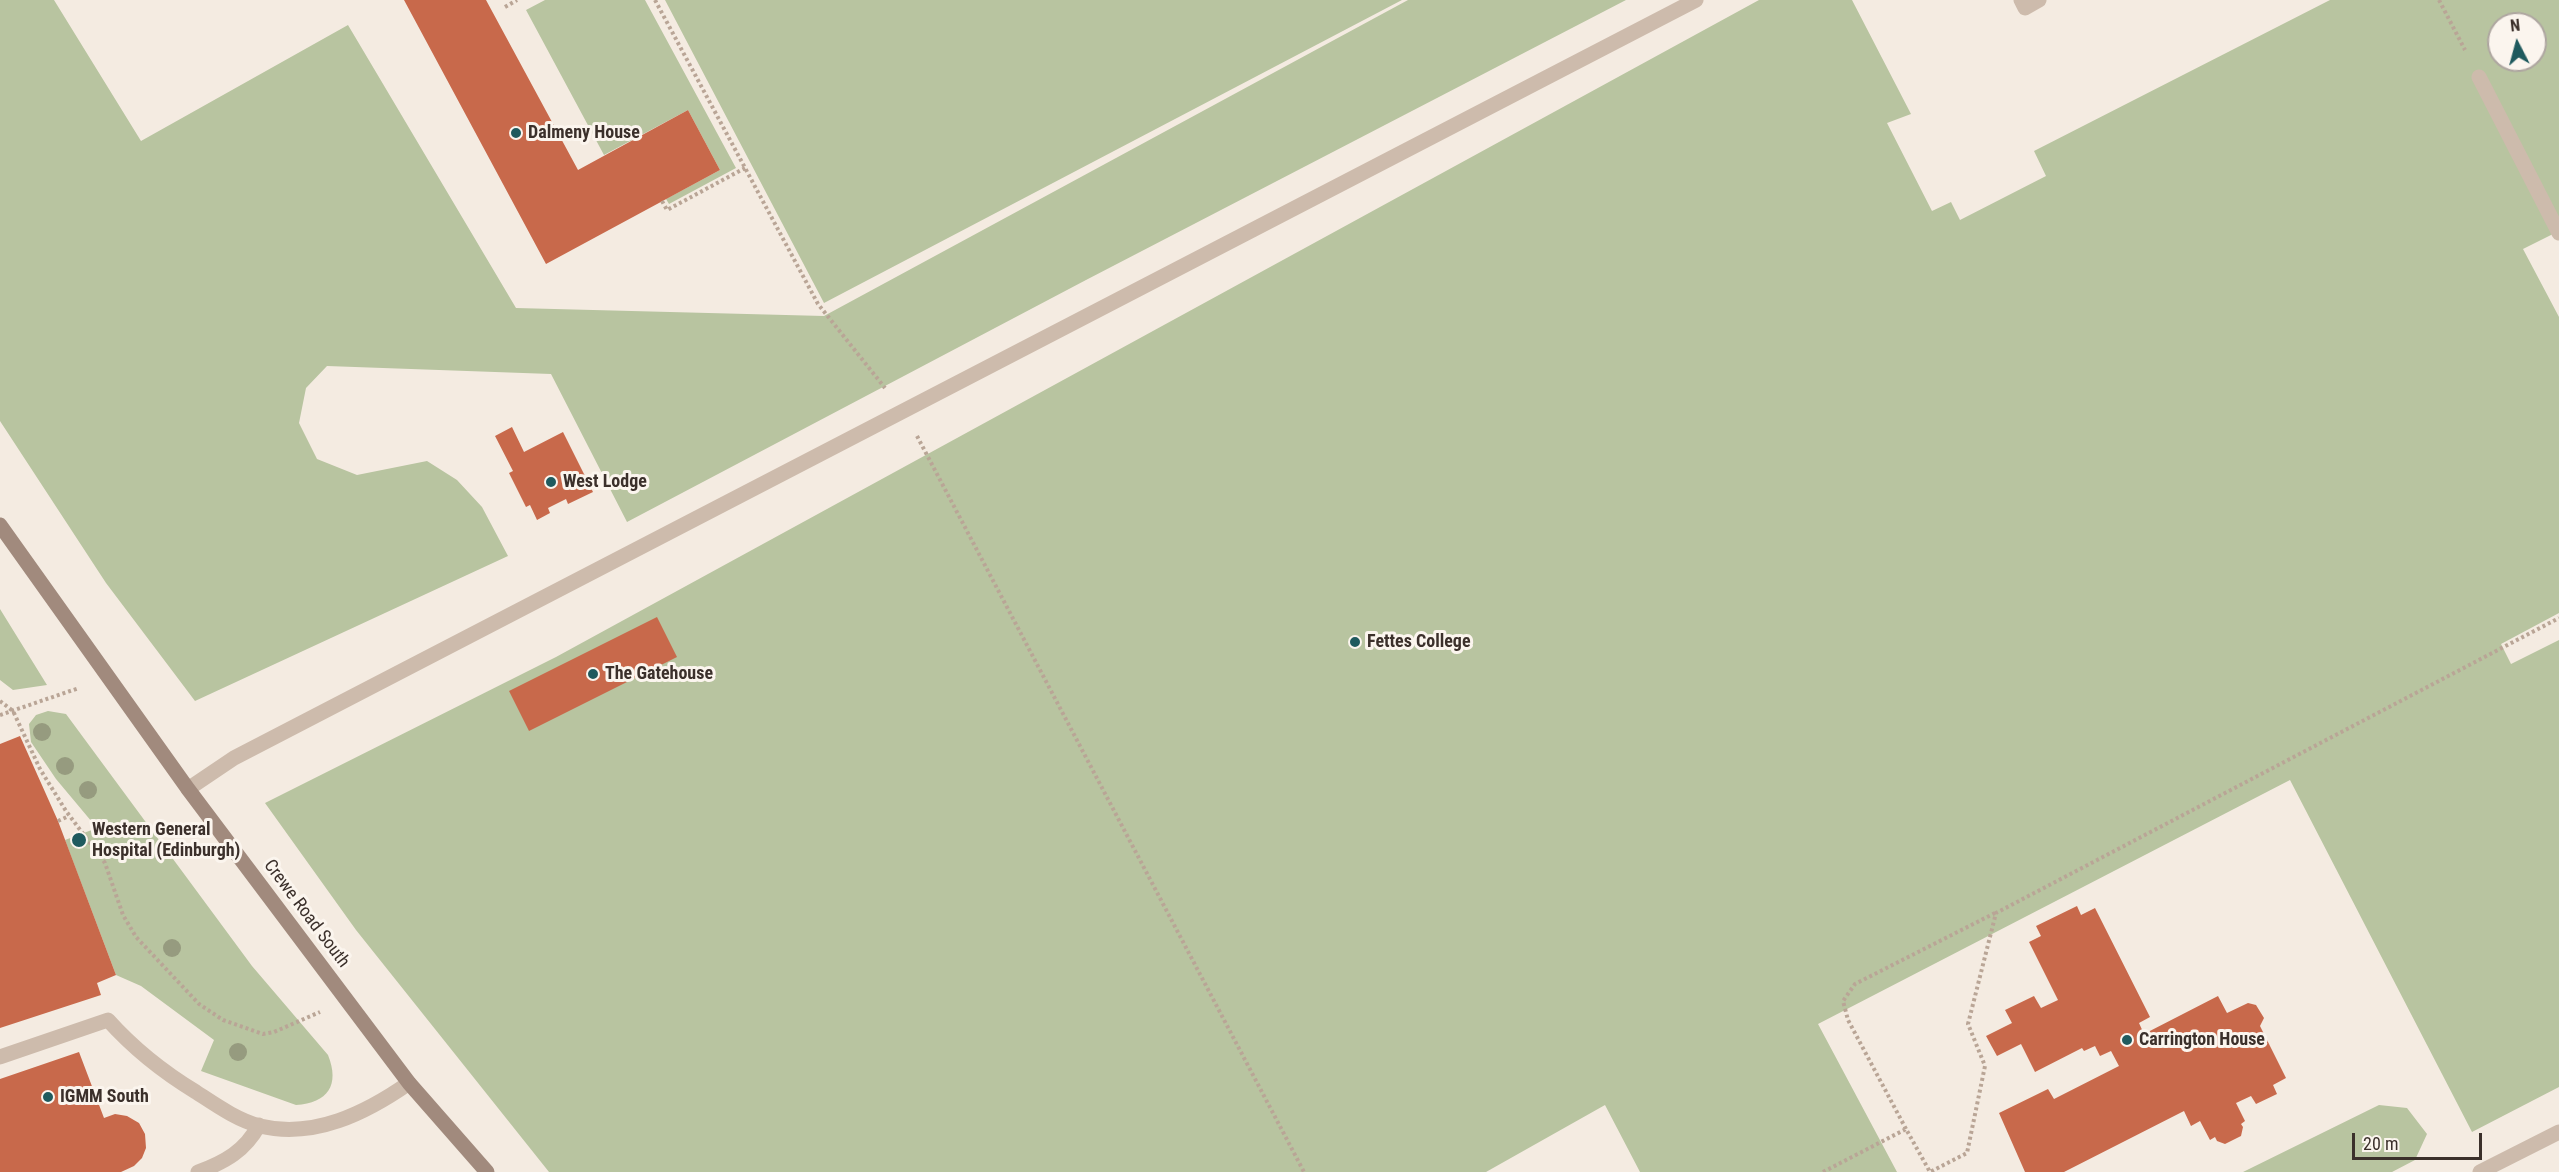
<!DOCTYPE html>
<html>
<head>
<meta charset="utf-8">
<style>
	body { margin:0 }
	#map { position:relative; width:2559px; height:1172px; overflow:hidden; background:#f4ebe1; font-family:"Roboto Condensed",sans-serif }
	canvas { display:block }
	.north { position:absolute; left:2487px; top:12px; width:60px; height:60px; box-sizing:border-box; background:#fbf5ee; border:2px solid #aea6a0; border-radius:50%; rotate:354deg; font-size:16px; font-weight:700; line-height:24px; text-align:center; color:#3b302b }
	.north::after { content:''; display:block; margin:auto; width:21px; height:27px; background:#1f5a5e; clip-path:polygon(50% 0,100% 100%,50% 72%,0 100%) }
	.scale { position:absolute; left:2352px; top:1133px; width:130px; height:27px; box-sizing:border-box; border:3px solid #3b302b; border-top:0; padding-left:8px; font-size:18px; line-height:21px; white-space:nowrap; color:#3b302b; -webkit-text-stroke:4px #fbf5ee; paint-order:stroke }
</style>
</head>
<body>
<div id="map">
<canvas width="2559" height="1172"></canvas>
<div class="north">N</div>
<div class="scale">20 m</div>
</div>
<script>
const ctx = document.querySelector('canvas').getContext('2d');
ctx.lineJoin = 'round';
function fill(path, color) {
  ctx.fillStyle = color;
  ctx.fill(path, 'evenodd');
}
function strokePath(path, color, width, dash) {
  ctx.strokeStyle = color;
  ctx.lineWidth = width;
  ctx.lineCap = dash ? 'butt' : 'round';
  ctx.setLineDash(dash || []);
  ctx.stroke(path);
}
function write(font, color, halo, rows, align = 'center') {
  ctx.font = font + ' "Roboto Condensed",sans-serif';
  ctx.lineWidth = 6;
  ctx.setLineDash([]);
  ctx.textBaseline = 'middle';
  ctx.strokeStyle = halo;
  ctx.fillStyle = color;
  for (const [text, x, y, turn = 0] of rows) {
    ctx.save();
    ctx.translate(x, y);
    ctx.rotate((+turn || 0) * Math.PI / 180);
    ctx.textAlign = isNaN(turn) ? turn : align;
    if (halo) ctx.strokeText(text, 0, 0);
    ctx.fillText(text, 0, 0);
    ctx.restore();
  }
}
fill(new Path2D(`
	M0,0H54L141,141L348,25L516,308L824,316L1408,0H1626L1086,280L627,522L551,374L327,366L306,388L299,423L317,459L357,475L427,461L457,480L482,507L508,556L195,701L106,583L0,421Z
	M545,0H645L736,168L669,204L666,199L720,170L688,110L604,155L526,10Z
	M665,0H1402L824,303Z
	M1759,0H1852L1911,114L1887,123L1932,211L1951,202L1960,220L2046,176L2034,151L2330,0H2559V231L2523,249L2559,317V613L2501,644L2511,664L2559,640V1087L2472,1132L2290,780L1818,1024L1897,1172H1640L1605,1105L1486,1172H549L356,930L265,803L556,657ZM2499,24H2535V60H2499Z
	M0,609L47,685L13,690L0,680Z
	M48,711L66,714L252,966L328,1055C340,1085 328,1103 296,1105L201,1071L214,1040L141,986L116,975L65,840L97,828L56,779L31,742L29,724L36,715Z
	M2379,1105L2407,1108L2427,1134L2415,1160L2392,1172H2243Z`), '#b8c4a0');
fill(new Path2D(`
	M404,0H486L578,170L688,110L720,170L546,264Z
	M512,427L524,452L563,432L593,492L568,504L566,499L548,508L550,513L537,520L530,505L526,507L509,473L513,471L495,436Z
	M657,617L677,657L529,731L509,691Z
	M20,736L58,821L116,975L97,983L101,995L0,1028V744Z
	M2077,906L2081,915L2095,908L2150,1017L2139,1023L2144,1034L2218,996L2227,1013L2248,1003L2256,1005L2264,1018L2260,1026L2286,1078L2273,1085L2277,1094L2256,1104L2251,1096L2236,1103L2245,1121L2241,1124L2243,1127L2241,1136L2225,1144L2217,1141L2215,1137L2210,1140L2200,1121L2191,1126L2184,1111L2064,1172H2025L1999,1113L2048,1089L2054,1099L2119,1066L2111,1051L2100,1056L2095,1046L2084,1051L2082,1048L2035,1072L2021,1044L1997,1056L1986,1036L2012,1023L2005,1010L2034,996L2041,1008L2058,1000L2029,942L2041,936L2036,926Z
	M79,1052L104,1118L115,1114L127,1116L139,1123L145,1134L146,1148L142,1158L134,1166L121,1172H0V1079Z`), '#c8694b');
strokePath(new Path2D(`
	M655,0L818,304L885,388
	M2439,0L2465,50
	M505,7L517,0
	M662,201L667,210L745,168
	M917,436L1304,1172
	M0,701L13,711L40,769L66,811L105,863L123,915L136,937L199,1004L223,1020L263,1034L274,1032L320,1012
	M0,715L79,688
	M58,821L69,816
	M1906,1129L1848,1020L1843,1001L1855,984L1995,913
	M1823,1172L1906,1129L1930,1172L1967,1153L1985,1066L1968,1024L1996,913L2559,618`), '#b9a596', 4, [3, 3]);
strokePath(new Path2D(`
	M2021,0L2025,8L2039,0
	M2479,77L2559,233
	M188,789L234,758L1696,0
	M0,1057L108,1020C134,1049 163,1072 196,1092C216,1105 237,1120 260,1126C314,1139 366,1113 409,1083
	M198,1172C225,1162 245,1151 259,1125`), '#cdbbac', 15);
strokePath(new Path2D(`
	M2480,1172L2559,1132`), '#cdbbac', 15);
strokePath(new Path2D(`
	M0,525L188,789L409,1083L487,1172`), '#a18a7d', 15);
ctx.fillStyle = '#969b7f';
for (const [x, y] of [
	[42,732],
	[65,766],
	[88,790],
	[172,948],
	[238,1052]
]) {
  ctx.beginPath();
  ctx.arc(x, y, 9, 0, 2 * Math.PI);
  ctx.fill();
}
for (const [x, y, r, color] of [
	[516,133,6,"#1f5a5e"],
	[551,482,6,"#1f5a5e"],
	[1355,642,6,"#1f5a5e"],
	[593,674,6,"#1f5a5e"],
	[79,840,8,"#1f5a5e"],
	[2127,1040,6,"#1f5a5e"],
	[48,1097,6,"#1f5a5e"]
]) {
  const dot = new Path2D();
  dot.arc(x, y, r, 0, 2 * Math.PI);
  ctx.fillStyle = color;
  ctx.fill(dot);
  strokePath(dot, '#fbf5ee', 2);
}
write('bold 18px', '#3b302b', '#fbf5ee', [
	["Dalmeny House",528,133],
	["West Lodge",563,482],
	["Fettes College",1367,642],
	["The Gatehouse",605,674],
	["Western General",92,830],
	["Hospital (Edinburgh)",92,851],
	["Carrington House",2139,1040],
	["IGMM South",60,1097]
], 'left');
write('18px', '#3b302b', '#fbf5ee', [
	["Crewe Road South",306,914,53]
]);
</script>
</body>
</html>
